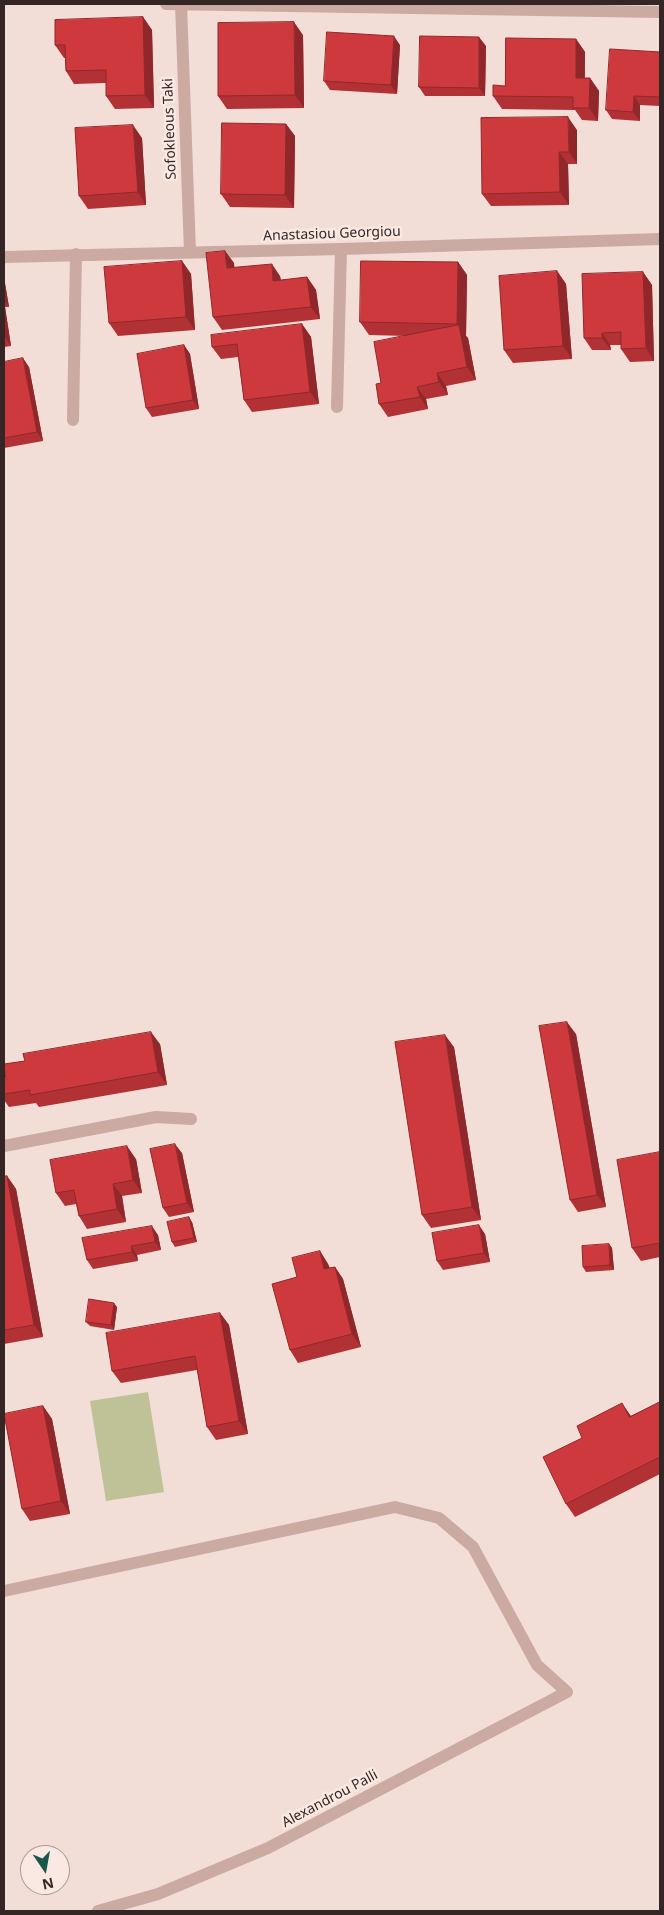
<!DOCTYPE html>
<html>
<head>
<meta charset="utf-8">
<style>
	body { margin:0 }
	#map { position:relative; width:664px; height:1915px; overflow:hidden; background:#f2ded7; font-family:"Noto Sans",sans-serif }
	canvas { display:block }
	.frame { position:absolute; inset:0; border:5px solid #352625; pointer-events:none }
	.north { position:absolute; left:20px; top:1845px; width:50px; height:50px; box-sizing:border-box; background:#fae9e3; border:1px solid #ab9b97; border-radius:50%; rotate:168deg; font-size:14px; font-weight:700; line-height:20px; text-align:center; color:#352625 }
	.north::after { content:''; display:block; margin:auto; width:18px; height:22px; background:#18594c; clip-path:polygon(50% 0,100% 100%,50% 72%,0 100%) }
</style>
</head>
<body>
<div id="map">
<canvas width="664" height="1915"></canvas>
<div class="frame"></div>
<div class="north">N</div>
</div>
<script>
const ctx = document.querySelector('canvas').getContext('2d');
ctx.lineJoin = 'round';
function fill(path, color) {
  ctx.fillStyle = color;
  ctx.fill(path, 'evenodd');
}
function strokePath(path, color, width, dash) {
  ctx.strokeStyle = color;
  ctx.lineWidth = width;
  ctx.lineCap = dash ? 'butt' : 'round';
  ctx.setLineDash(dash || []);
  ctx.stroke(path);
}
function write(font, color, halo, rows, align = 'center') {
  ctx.font = font + ' "Noto Sans",sans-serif';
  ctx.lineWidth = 5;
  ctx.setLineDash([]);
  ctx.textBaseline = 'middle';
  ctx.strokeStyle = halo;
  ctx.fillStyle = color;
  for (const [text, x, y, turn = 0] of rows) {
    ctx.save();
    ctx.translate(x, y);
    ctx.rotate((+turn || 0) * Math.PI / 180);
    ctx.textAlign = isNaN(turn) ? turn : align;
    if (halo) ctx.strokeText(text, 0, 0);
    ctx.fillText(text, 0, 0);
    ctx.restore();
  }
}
fill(new Path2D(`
	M148,1392L164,1492L106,1501L90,1401Z`), '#bfc296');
strokePath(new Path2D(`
	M337,407L341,249
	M73,420L76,254
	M4,1146L156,1117L191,1119`), '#cbaaa2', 12);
strokePath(new Path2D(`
	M166,4L660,12
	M181,4L190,252
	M4,257L341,249L660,239
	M4,1591L395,1507L439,1518L473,1547L537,1665L567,1692L268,1848L158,1894L98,1911`), '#cbaaa2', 12);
fill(new Path2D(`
	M143,17L152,30L154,108L115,109L106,96V83L74,84L66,71L65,58H64L55,45Z
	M303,35L304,108L227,109L218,96Z
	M576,39L585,52V78H590L599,91L598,121L582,120L575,110L502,109L493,96L505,86Z
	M400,45L397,94L330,90L324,81Z
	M486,46L485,96H425L419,87Z
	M660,52V106L640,105V121L612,119L606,110Z
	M286,124L295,136L294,208L230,207L221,194Z
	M577,130V164H568L569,205L491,206L482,194Z
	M142,138L146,205L88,209L79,196Z
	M225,251L234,263V268L280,276L281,280L307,277L316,290L320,319L222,330L213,317Z
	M182,261L191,274L195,330L118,336L109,323Z
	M458,262L467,275L466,336L468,338L476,380L446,386L448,395L426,399L428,409L388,417L379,404L407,336L369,335L360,322Z
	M557,271L566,284L572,359L513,363L504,350Z
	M643,272L652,285L654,361L630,362L621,349V345H610L611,350H592L584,338Z
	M4,277L9,307H5L11,346L4,347Z
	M302,324L311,337L319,404L252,412L244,400L238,357L221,359L212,347Z
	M184,345L190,354L199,409L152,417L146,408Z
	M4,362L29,367L43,441L4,448Z
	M576,1034L606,1207L578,1212L570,1200Z
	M160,1044L167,1085L39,1107L36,1103L9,1107L4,1100V1080Z
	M454,1047L481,1220L431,1228L422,1215Z
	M660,1152V1257L641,1261L632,1248Z
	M182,1153L194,1212L169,1217L163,1208Z
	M136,1159L142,1193L122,1196L126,1222L87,1229L79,1216L76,1204L65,1206L56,1193Z
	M7,1176L16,1189L43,1337L4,1344V1177Z
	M192,1222L197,1242L175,1247L172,1242Z
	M485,1234L490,1262L443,1270L437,1261Z
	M158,1235L161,1250L137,1255L138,1261L93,1269L87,1260Z
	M609,1244L612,1248L614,1270L586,1272L583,1267Z
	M320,1251L328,1264L330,1268L335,1267L343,1279L361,1347L298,1363L290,1350L297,1277Z
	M117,1307L114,1330L90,1326L86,1322Z
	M220,1313L229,1325L248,1434L216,1440L207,1427L197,1370L121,1383L112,1371Z
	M660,1402V1474L575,1517L566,1504L631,1416Z
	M43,1406L52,1419L70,1514L30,1521L22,1509Z`), '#b13134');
fill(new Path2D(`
	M143,17L152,30L154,108L145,95Z
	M294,22L303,35L304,108L295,95Z
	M394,36L400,45L397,94L391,85Z
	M479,37L486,46L485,96L479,88Z
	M576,39L585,52L584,91L576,78Z
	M590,78L599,91L598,121L589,108Z
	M634,96L640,105V121L633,112Z
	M568,117L577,130V164L569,152Z
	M286,124L295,136L294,208L285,195Z
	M133,125L142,138L146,205L138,192Z
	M559,152L568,164L569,205L560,192Z
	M225,251L234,263L236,281L227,268Z
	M182,261L191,274L195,330L186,317Z
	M458,262L467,275L466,336L468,338L476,380L467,367L459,326L457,324Z
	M272,264L280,276L282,293L273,281Z
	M557,271L566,284L572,359L563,346Z
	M643,272L652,285L654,361L646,348Z
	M307,277L316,290L320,319L311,307Z
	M4,278L9,307L4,300Z
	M4,305L5,307L11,346L5,337L4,331Z
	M302,324L311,337L319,404L310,392Z
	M602,333L610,345L611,350L602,338Z
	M184,345L190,354L199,409L193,400Z
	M23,358L29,367L43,441L37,432Z
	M437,373L446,386L448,395L439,382Z
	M417,387L426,399L428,409L420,397Z
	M567,1022L576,1034L606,1207L597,1195Z
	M151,1032L160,1044L167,1085L158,1072Z
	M445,1035L454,1047L481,1220L472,1207Z
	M175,1144L182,1153L194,1212L187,1203Z
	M127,1146L136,1159L142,1193L133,1180Z
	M7,1176L16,1189L43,1337L34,1325Z
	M113,1184L122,1196L126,1222L117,1209Z
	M189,1217L192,1222L197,1242L194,1238Z
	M479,1225L485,1234L490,1262L484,1253Z
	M152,1226L158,1235L161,1250L155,1242Z
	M609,1244L612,1248L614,1270L610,1265Z
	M131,1246L137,1255L138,1261L132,1252Z
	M320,1251L328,1264L333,1282L324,1269Z
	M335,1267L343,1279L361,1347L352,1334Z
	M114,1303L117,1307L114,1330L111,1325Z
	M220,1313L229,1325L248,1434L239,1421Z
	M622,1403L631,1416L638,1430L629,1417Z
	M43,1406L52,1419L70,1514L61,1501Z`), '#90282b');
const building = new Path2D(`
	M143,17L145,95L106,96V70L66,71L65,45H55V20Z
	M294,22L295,95L218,96V23Z
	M327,32L394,36L391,85L324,81Z
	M420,36L479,37V88L419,87Z
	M506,38L576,39V78H590L589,108H573V97L493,96V85L505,86Z
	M610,49L660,52V97L634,96L633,112L606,110Z
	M568,117L569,152H559L560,192L482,194L481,118Z
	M222,123L286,124L285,195L221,194Z
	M133,125L138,192L79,196L75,128Z
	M225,251L227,268L272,264L273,281L307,277L311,307L213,317L206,253Z
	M182,261L186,317L109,323L104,267Z
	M361,261L458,262L457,324L360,322Z
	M557,271L563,346L504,350L499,276Z
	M643,272L646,348L621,349V332L602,333V338H584L582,274Z
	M302,324L310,392L244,400L237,344L212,347L211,335Z
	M459,325L467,367L437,373L439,382L417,387L420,397L379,404L376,384L381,383L374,342Z
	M184,345L193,400L146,408L137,354Z
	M23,358L37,432L4,438V362Z
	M567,1022L597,1195L570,1200L539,1026Z
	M151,1032L158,1072L30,1095V1090L4,1094V1080H6L4,1064L25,1061L23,1054Z
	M445,1035L472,1207L422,1215L395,1042Z
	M175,1144L187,1203L163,1208L150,1149Z
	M127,1146L133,1180L113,1184L117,1209L79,1216L74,1190L56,1193L50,1160Z
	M660,1152V1243L632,1248L617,1160Z
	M7,1176L34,1325L4,1330V1177Z
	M189,1217L194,1238L172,1242L167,1222Z
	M479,1225L484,1253L437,1261L432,1233Z
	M152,1226L155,1242L131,1246L132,1252L87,1260L82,1238Z
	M609,1244L610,1265L583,1267L582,1246Z
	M320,1251L324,1269L335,1267L352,1334L290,1350L272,1284L297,1277L292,1258Z
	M89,1299L114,1303L111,1325L86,1322Z
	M220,1313L239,1421L207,1427L195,1356L112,1371L106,1333Z
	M660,1402V1457L566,1504L543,1457L582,1438L577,1426L622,1403L629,1417Z
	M43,1406L61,1501L22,1509L4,1414Z`);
fill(building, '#ce393d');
strokePath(building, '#90282b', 1);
write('14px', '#352625', '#fae9e3', [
	["Sofokleous Taki",170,129,-92],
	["Anastasiou Georgiou",332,234,-2],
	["Alexandrou Palli",330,1799,-28]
]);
</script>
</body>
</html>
